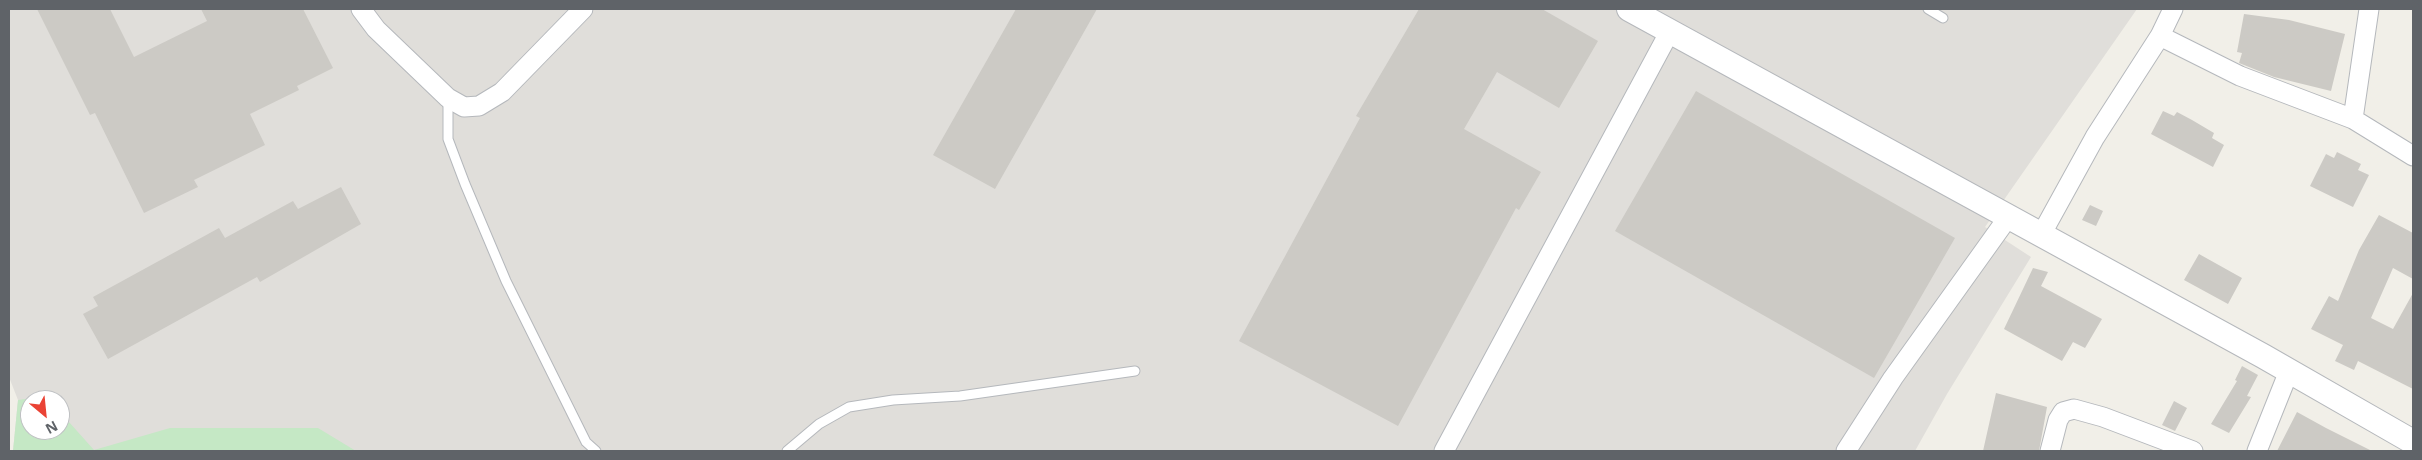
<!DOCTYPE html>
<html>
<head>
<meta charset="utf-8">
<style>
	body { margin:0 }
	#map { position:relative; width:2422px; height:460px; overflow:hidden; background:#f1efe8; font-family:"Noto Sans",sans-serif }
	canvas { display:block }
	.frame { position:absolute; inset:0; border:10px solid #5f6368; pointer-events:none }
	.north { position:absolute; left:20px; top:390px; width:50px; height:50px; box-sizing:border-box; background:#fff; border:1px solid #bfc1c3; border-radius:50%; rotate:152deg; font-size:14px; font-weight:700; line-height:20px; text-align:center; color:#5f6368 }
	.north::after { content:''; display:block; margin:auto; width:18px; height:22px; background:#ea4335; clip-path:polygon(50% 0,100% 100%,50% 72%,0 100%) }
</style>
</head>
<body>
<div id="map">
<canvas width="2422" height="460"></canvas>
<div class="frame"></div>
<div class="north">N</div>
</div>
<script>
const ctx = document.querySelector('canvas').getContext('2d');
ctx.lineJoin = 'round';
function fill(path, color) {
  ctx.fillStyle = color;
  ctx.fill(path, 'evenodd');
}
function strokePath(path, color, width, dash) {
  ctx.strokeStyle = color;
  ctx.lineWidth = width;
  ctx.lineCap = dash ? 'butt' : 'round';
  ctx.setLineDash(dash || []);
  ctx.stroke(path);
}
fill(new Path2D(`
	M9,9H2137L1985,227L2031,257L1947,394L1915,451H13L18,400L9,377ZM30,400H60V430H30Z`), '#e0deda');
fill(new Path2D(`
	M46,396L50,400H30V430H60V412L94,450L170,428H318L356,451H13L18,400Z`), '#c5e8c5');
fill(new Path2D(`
	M37,9H110L134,57L207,21L201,9H303L333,68L297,86L299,90L250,114L265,145L194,180L198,187L144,213L95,113L90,115Z
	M1016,9H1097L995,189L933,155Z
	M1419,9H1542L1598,41L1559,108L1497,72L1464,129L1541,172L1519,210L1516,208L1398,426L1239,341L1360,118L1356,116Z
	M2244,14L2289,20L2345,34L2331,91L2274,77L2239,63L2242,53L2237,52Z
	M1696,91L1955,238L1874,378L1615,231Z
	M2163,111L2174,116L2177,112L2192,120L2214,133L2212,138L2224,145L2213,167L2151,134Z
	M2337,152L2361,164L2358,170L2369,175L2353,207L2310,186L2326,154L2334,158Z
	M341,187L361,224L260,282L257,277L108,359L83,314L98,306L93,297L219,228L225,238L293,201L298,209Z
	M2090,205L2103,211L2096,226L2082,220Z
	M2379,215L2413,233V279L2393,268L2371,318L2393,329L2413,293V389L2358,361L2354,370L2335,361L2343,345L2311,329L2329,296L2338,301L2359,250Z
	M2199,254L2242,278L2228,304L2184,280Z
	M2033,268L2048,272L2041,286L2102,319L2085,348L2073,342L2062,361L2004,329Z
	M2242,366L2258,375L2247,396L2251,397L2229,433L2211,424L2237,381L2235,380Z
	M1996,393L2047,407L2039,451H1983Z
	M2174,401L2187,408L2175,431L2162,425Z
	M2297,412L2326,428L2372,451H2277Z`), '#cccac5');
const service = new Path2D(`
	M1928,9L1943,18
	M448,98V139L465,184L506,281L586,442L596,451
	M787,451L819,424L849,407L893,400L960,396L1135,371`);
const minor = new Path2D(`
	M361,9L376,29L448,98L464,107L479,106L502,92L583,9
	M2160,36L2240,76L2353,119L2413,156
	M2353,119L2369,9
	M2041,235L2095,137L2160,36L2173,9
	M1444,451L1670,31
	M1846,451L1893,378L2009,216
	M2050,451L2058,420L2063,412L2074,409L2103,417L2193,451
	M2257,451L2289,371`);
const tertiary = new Path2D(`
	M1629,9L2263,356L2413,442`);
strokePath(service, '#b5b8bc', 11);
strokePath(minor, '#b5b8bc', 21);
strokePath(tertiary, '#b5b8bc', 26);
strokePath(service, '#fff', 9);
strokePath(minor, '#fff', 19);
strokePath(tertiary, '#fff', 24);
</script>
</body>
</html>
